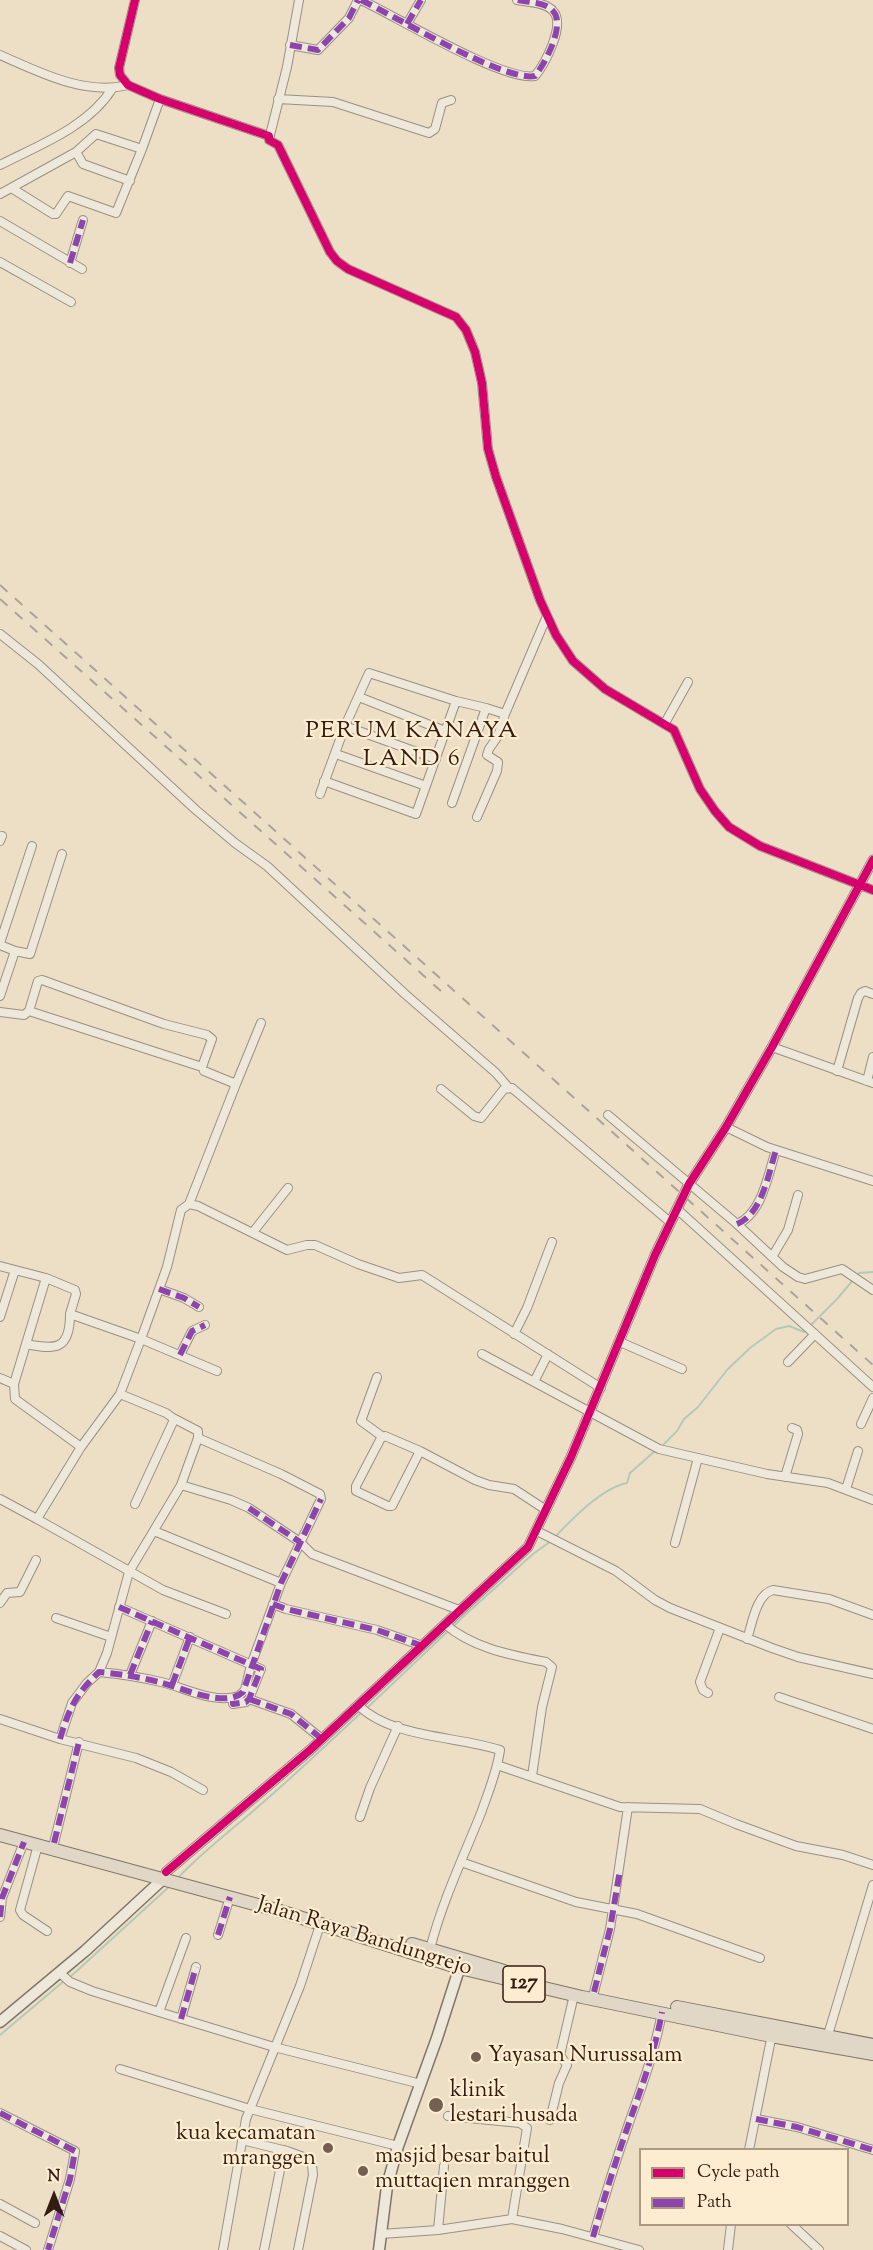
<!DOCTYPE html>
<html>
<head>
<meta charset="utf-8">
<style>
	body { margin:0 }
	#map { position:relative; width:873px; height:2250px; overflow:hidden; background:#ecdfc6; font-family:"Sorts Mill Goudy",serif }
	canvas { display:block }
	.legend { position:absolute; left:639px; top:2148px; width:210px; height:78px; box-sizing:border-box; background:#fdedd0; border:2px solid #ac9984; margin:0; padding:8px 10px; list-style:none; font-size:18px; color:#331c11 }
	.legend li { display:flex; align-items:center; gap:12px; height:30px }
	.legend b { width:30px; border:2px solid #ac9984 }
	.north { position:absolute; left:24px; top:2166px; width:60px; height:60px; -webkit-text-stroke:4px #fdedd0; paint-order:stroke; rotate:0deg; font-size:16px; font-weight:700; line-height:24px; text-align:center; color:#331c11 }
	.north::after { content:''; display:block; margin:auto; width:21px; height:27px; background:#331c11; clip-path:polygon(50% 0,100% 100%,50% 72%,0 100%) }
</style>
</head>
<body>
<div id="map">
<canvas width="873" height="2250"></canvas>
<ul class="legend">
<li><b style="height:8px;background:#d6006c"></b>Cycle path</li>
<li><b style="height:8px;background:#8e44ad"></b>Path</li>
</ul>
<div class="north">N</div>
</div>
<script>
const ctx = document.querySelector('canvas').getContext('2d');
ctx.lineJoin = 'round';
function strokePath(path, color, width, dash) {
  ctx.strokeStyle = color;
  ctx.lineWidth = width;
  ctx.lineCap = dash ? 'butt' : 'round';
  ctx.setLineDash(dash || []);
  ctx.stroke(path);
}
function write(font, color, halo, rows, align = 'center') {
  ctx.font = font + ' "Sorts Mill Goudy",serif';
  ctx.lineWidth = 4.5;
  ctx.setLineDash([]);
  ctx.textBaseline = 'middle';
  ctx.strokeStyle = halo;
  ctx.fillStyle = color;
  for (const [text, x, y, turn = 0] of rows) {
    ctx.save();
    ctx.translate(x, y);
    ctx.rotate((+turn || 0) * Math.PI / 180);
    ctx.textAlign = isNaN(turn) ? turn : align;
    if (halo) ctx.strokeText(text, 0, 0);
    ctx.fillText(text, 0, 0);
    ctx.restore();
  }
}
strokePath(new Path2D(`
	M660,1448L677,1431L684,1419L698,1407L727,1370L750,1348L776,1329L789,1326L804,1332L837,1299L859,1273L873,1272
	M555,1537C573,1518 602,1488 627,1483L630,1473L655,1451
	M367,1708L466,1614L533,1554L551,1541
	M177,1879C203,1851 232,1830 260,1805C295,1775 328,1743 362,1712
	M69,1978L171,1885
	M0,2035L64,1981`), '#b6c9b6', 2);
const minor = new Path2D(`
	M135,0L119,68L120,75L128,85L160,99L269,136V140L278,145L330,252L337,261L348,269L456,317L466,330L475,352L482,383L488,449L496,477L540,600L556,635L573,661L605,689L674,730L700,789L715,811L729,827L760,846L873,890
	M361,0C395,16 504,82 535,76C545,64 566,24 553,11C546,2 527,2 517,0
	M407,24L421,0
	M290,45L318,50L349,18L358,0
	M0,55C39,72 85,96 128,85
	M278,99L333,102L429,133L435,129L442,103L451,100
	M269,139L287,67L299,0
	M76,152L83,164L130,181
	M0,165C39,145 88,127 112,89
	M13,189L53,214H56L68,196L116,213L142,149
	M0,194L76,152L96,134L142,149L160,99
	M0,221L82,269
	M0,262L71,302
	M70,263L83,220
	M0,634L38,664L196,810L235,843L267,866L405,994L496,1073L508,1087
	M359,697L445,731
	M665,723L688,682
	M345,726L436,759
	M336,754L426,786
	M324,781L416,814L456,701L486,708
	M320,794L345,726L369,673L456,701
	M452,803L486,708L505,714
	M477,817L497,771L498,762L487,755L489,749L498,736L505,714L547,616
	M0,841L2,836
	M0,943L32,846
	M0,945L15,951L0,996
	M15,951L30,954L62,854
	M0,1012L24,1015L29,1011L38,981L42,980L164,1024L207,1035L212,1039L202,1067L29,1011
	M772,1047L873,1083
	M204,1071L236,1084L261,1023
	M837,1071L858,998L861,993L865,991L873,994
	M867,1081L873,1057
	M441,1089L474,1116L481,1118L504,1089L512,1088L670,1222
	M608,1115L737,1224L783,1267L798,1277L805,1279L842,1269L873,1290
	M726,1127L767,1147L873,1181
	M189,1204L236,1084
	M677,1209L873,1387
	M737,1224C762,1214 768,1175 776,1150
	M253,1232L288,1188
	M772,1257L788,1230L798,1195
	M0,1266L46,1278L75,1290L76,1294L70,1314
	M159,1289L184,1298L199,1307
	M0,1317L15,1270
	M514,1334L527,1308L552,1242
	M620,1342L682,1369
	M26,1344L46,1278
	M482,1354L659,1449L767,1474L828,1483L873,1500
	M180,1355L192,1331L205,1325
	M788,1362L815,1334
	M377,1377L361,1421L383,1437
	M0,1378L14,1384
	M534,1382L548,1354
	M120,1394L166,1413L173,1418V1422L135,1504
	M173,1418L198,1431V1438
	M861,1424L873,1398
	M81,1447L15,1399L14,1384L26,1344C56,1350 70,1350 70,1314L141,1339L167,1267L181,1210L189,1204L198,1206L287,1250L307,1245H315L358,1264L399,1278L422,1275L601,1388
	M420,1451L392,1506H388L356,1491V1486L381,1438L385,1436L420,1451L475,1480L489,1485L514,1489L546,1510
	M785,1477L798,1434L797,1430L792,1428
	M181,1485L231,1500L249,1508L300,1542L312,1554L459,1610
	M846,1489L858,1451
	M0,1499L37,1519L81,1447L120,1394L141,1339L217,1371
	M37,1519L163,1590L226,1614
	M154,1531L281,1583
	M537,1531L616,1571L655,1600L670,1608L772,1648L798,1657L873,1674
	M675,1543L698,1458
	M0,1603L7,1593L20,1592L36,1560
	M273,1604L286,1609L377,1630L420,1645
	M119,1607L261,1669L249,1699L246,1702L233,1704V1698
	M56,1618L111,1637
	M445,1624C472,1648 511,1655 546,1662L552,1667L542,1707L532,1776
	M747,1639C752,1625 756,1594 773,1590L829,1599L873,1615
	M130,1675L152,1621
	M172,1685L190,1637
	M708,1693L703,1690L700,1682L720,1628
	M779,1697L873,1729
	M249,1699L291,1714L322,1739
	M358,1705C391,1738 457,1736 500,1750C497,1772 488,1793 481,1813C463,1858 442,1902 430,1949
	M0,1719L60,1739L136,1758L171,1772L203,1790
	M60,1739L72,1703L87,1683L99,1672L107,1653L129,1572L181,1485L198,1438L281,1474L320,1494L321,1499L281,1583L251,1665L245,1690L239,1696C213,1704 186,1688 161,1682C140,1677 120,1674 99,1672
	M497,1765L620,1807L700,1809L736,1824L796,1846L843,1855L873,1865
	M360,1817L370,1788L398,1726
	M54,1843L79,1742
	M38,1845L20,1910L23,1915L47,1931
	M461,1862L576,1902L637,1914L760,1958
	M0,1917L2,1898L24,1842
	M218,1935L230,1897
	M60,1973L70,1982L92,1991L159,2012L274,2047L421,2084
	M594,1992L610,1929L628,1807
	M159,2012L186,1938
	M181,2019L196,1967
	M827,2038L873,1885
	M120,2069L250,2109L398,2146
	M0,2113L75,2151L70,2179L48,2250
	M448,2116L520,2123L527,2128L512,2219
	M756,2119L797,2127L873,2150
	M550,2120L559,2083L567,2065L560,2055L574,1995
	M242,2140L287,2151L309,2159L312,2165L313,2175L298,2250
	M749,2150L772,2034
	M0,2204L35,2223
	M791,2224L819,2250
	M438,2230L444,2166
	M381,2234L438,2230L512,2219L562,2229L639,2250
	M0,2236L26,2250
	M593,2237C604,2198 616,2160 629,2123C642,2086 655,2051 662,2012
	M223,2250L246,2119L300,1986L320,1925
	M264,2250L284,2150
	M728,2250L731,2224`);
const tertiary = new Path2D(`
	M166,1872L310,1750L528,1547L571,1457L655,1255L689,1184L726,1127L772,1047L873,860`);
const secondary = new Path2D(`
	M0,2022L85,1951L163,1879
	M379,2250L387,2186L398,2146L437,2038L462,1960`);
const primary = new Path2D(`
	M0,1835L280,1911L460,1968L582,1997L771,2036L873,2054
	M412,1944L504,1971
	M677,2007L873,2045`);
strokePath(minor, '#9a9081', 10);
strokePath(tertiary, '#9a9081', 11);
strokePath(secondary, '#807668', 13);
strokePath(primary, '#807668', 14);
strokePath(minor, '#eee8db', 8);
strokePath(tertiary, '#eee8db', 9);
strokePath(secondary, '#eee8db', 10);
strokePath(primary, '#e1d7c6', 12);
strokePath(new Path2D(`
	M0,585L873,1365
	M0,599L442,992`), '#aba399', 2, [10, 10]);
strokePath(new Path2D(`
	M361,0C395,16 504,82 535,76C545,64 566,24 553,11C546,2 527,2 517,0
	M407,24L421,0
	M290,45L318,50L349,18L358,0
	M70,263L83,220
	M737,1224C762,1214 768,1175 776,1150
	M159,1289L184,1298L199,1307
	M180,1355L192,1331L205,1325
	M249,1508L300,1542
	M273,1604L286,1609L377,1630L420,1645
	M119,1607L261,1669L249,1699L246,1702L233,1704V1701
	M130,1675L152,1621
	M172,1685L190,1637
	M249,1699L291,1714L322,1739
	M60,1739C69,1708 76,1694 99,1672C120,1674 139,1677 159,1682C180,1687 225,1709 243,1692L281,1583L321,1499
	M54,1843L79,1742
	M0,1917L2,1898L24,1842
	M218,1935L230,1897
	M594,1992L610,1929L620,1870
	M181,2019L196,1967
	M0,2113L75,2151L70,2179L48,2250
	M756,2119L797,2127L873,2150
	M593,2237C604,2198 616,2160 629,2123C642,2086 655,2051 662,2012`), '#8e44ad', 6, [12, 6]);
strokePath(new Path2D(`
	M135,0L119,68L120,75L128,85L160,99L269,136V140L278,145L330,252L337,261L348,269L456,317L466,330L475,352L482,383L488,449L496,477L540,600L556,635L573,661L605,689L674,730L700,789L715,811L729,827L760,846L873,890
	M166,1872L310,1750L528,1547L571,1457L655,1255L689,1184L726,1127L772,1047L873,860`), '#d6006c', 8);
for (const [x, y, r, color] of [
	[476,2057,6,"#746050"],
	[436,2105,8,"#746050"],
	[328,2148,6,"#746050"],
	[363,2171,6,"#746050"]
]) {
  const dot = new Path2D();
  dot.arc(x, y, r, 0, 2 * Math.PI);
  ctx.fillStyle = color;
  ctx.fill(dot);
  strokePath(dot, '#fdedd0', 2);
}
for (const [x, y, w] of [
	[524,1984,42]
]) {
  const box = new Path2D();
  box.roundRect(x - w / 2, y - 18, w, 36, 4.5);
  ctx.fillStyle = '#fdedd0';
  ctx.fill(box);
  strokePath(box, '#331c11', 1.5);
}
write('bold 21px', '#331c11', null, [
	["127",524,1984]
]);
write('22px', '#331c11', '#fdedd0', [
	["Jalan Raya Bandungrejo",364,1938,17]
]);
write('22px', '#331c11', '#fdedd0', [
	["Yayasan Nurussalam",488,2057],
	["klinik",450,2092],
	["lestari husada",450,2117],
	["kua kecamatan",316,2135,"right"],
	["mranggen",316,2160,"right"],
	["masjid besar baitul",375,2158],
	["muttaqien mranggen",375,2183]
], 'left');
ctx.letterSpacing = '1.5px';
write('24px', '#331c11', '#fdedd0', [
	["PERUM KANAYA",412,733],
	["LAND 6",412,761]
]);
ctx.letterSpacing = '0px';
</script>
</body>
</html>
